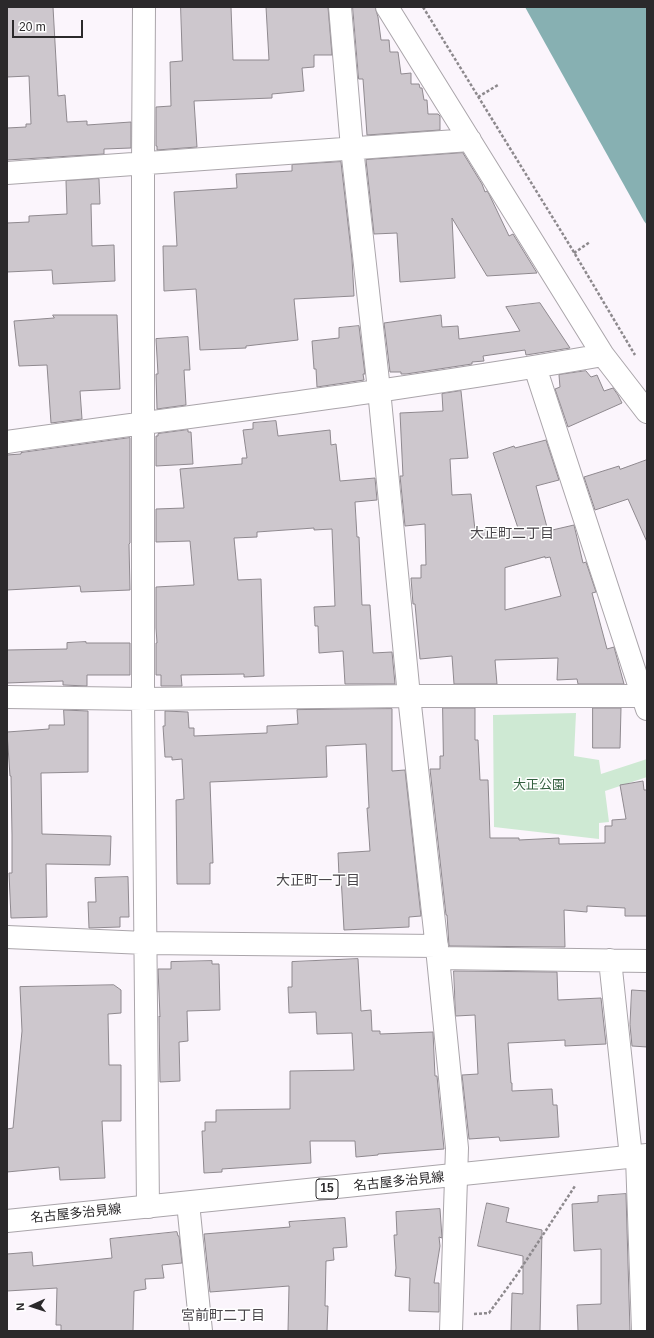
<!DOCTYPE html>
<html>
<head>
<meta charset="utf-8">
<style>
	body { margin:0 }
	#map { position:relative; width:654px; height:1338px; overflow:hidden; background:#fbf5fc; font-family:Helvetica,sans-serif }
	canvas { display:block }
	.frame { position:absolute; inset:0; border:8px solid #2b292b; pointer-events:none }
	.north { position:absolute; left:12px; top:1286px; width:40px; height:40px; -webkit-text-stroke:3px #fff; paint-order:stroke; rotate:267deg; font-size:11px; font-weight:700; line-height:16px; text-align:center; color:#2b292b }
	.north::after { content:''; display:block; margin:auto; width:14px; height:18px; background:#2b292b; clip-path:polygon(50% 0,100% 100%,50% 72%,0 100%) }
	.scale { position:absolute; left:12px; top:20px; width:71px; height:18px; box-sizing:border-box; border:2px solid #2b292b; border-top:0; padding-left:5px; font-size:12px; line-height:14px; white-space:nowrap; color:#2b292b; -webkit-text-stroke:3px #fff; paint-order:stroke }
</style>
</head>
<body>
<div id="map">
<canvas width="654" height="1338"></canvas>
<div class="frame"></div>
<div class="north">N</div>
<div class="scale">20 m</div>
</div>
<script>
const ctx = document.querySelector('canvas').getContext('2d');
ctx.lineJoin = 'round';
function fill(path, color) {
  ctx.fillStyle = color;
  ctx.fill(path, 'evenodd');
}
function strokePath(path, color, width, dash) {
  ctx.strokeStyle = color;
  ctx.lineWidth = width;
  ctx.lineCap = dash ? 'butt' : 'round';
  ctx.setLineDash(dash || []);
  ctx.stroke(path);
}
function write(font, color, halo, rows, align = 'center') {
  ctx.font = font + ' Helvetica,"Noto Sans JP",sans-serif';
  ctx.lineWidth = 3;
  ctx.setLineDash([]);
  ctx.textBaseline = 'middle';
  ctx.strokeStyle = halo;
  ctx.fillStyle = color;
  for (const [text, x, y, turn = 0] of rows) {
    ctx.save();
    ctx.translate(x, y);
    ctx.rotate((+turn || 0) * Math.PI / 180);
    ctx.textAlign = isNaN(turn) ? turn : align;
    if (halo) ctx.strokeText(text, 0, 0);
    ctx.fillText(text, 0, 0);
    ctx.restore();
  }
}
fill(new Path2D(`
	M576,713L574,756L599,760L601,774L647,759V777L605,791L609,822L599,823V839L494,827L493,715Z`), '#cee9d3');
fill(new Path2D(`
	M525,7H647V225L644,221Z`), '#87b0b2');
const building = new Path2D(`
	M7,7H53L58,96L65,95L67,122L87,121V125L131,122V148L104,149V154L7,160V128L26,127V124H31L29,76L7,77Z
	M181,7H231L233,60H269L266,7H328L332,55H314V67L302,68L304,91L272,94V98L194,101L197,147L157,150V146H156V107L171,106L170,62L182,61Z
	M353,7H375L378,17L381,40H389L390,52H398L401,74L411,73V84H419L420,88H422L424,100H427L428,114H438L440,116V130L367,135L363,79H359Z
	M463,153L482,184L485,192L487,191L489,194L509,236L513,234L537,273L487,276L452,218L455,278L400,282L397,233L374,234L366,160Z
	M341,162L352,259L354,296L294,299L298,340L246,346V348L200,350L196,289L164,291L163,246H177L174,192L237,188L236,174L292,171V165Z
	M99,179L100,204H91L92,246L114,245L115,281L53,284L52,270L7,272V223L29,222V216L67,214L66,181Z
	M540,303L570,348L526,355L525,350L483,356L484,361L472,362V364L406,374H401V372H390L384,323L441,315L442,327L458,326L459,339L520,331L506,307Z
	M53,315H117L120,389L80,391L82,419L51,423L47,365L19,366L14,321L54,318Z
	M359,326L365,374H363L364,380L317,387L316,369H314L312,341L339,338V328Z
	M188,337L190,370H184L186,405L157,409L156,374H158L156,339Z
	M586,371L591,377L597,375L604,391L613,388L618,395L622,403L568,427L555,389L560,387L559,375Z
	M461,391L468,458L450,459L452,495L471,494L475,530L518,528L493,453L514,446L515,448L546,440L559,480L536,486L548,531L574,525L583,563L586,562L596,592L592,593L607,649L614,647L624,684H578L577,679L557,680L558,658L495,660L497,684H454L452,656L420,659L415,604H413L411,578H421V565H426L425,524L405,526L400,476H403L400,413L443,411L442,394ZM545,557V558L550,557L561,596L505,610V568Z
	M276,421L278,436L330,430L331,445L336,444L340,481L375,478L377,500L355,502L357,537H359L362,605H370L373,653L392,652L395,684H345L343,651L319,653L318,626H315L314,607L335,606L332,529L314,530V528L257,532V537L234,538L238,580L261,579L264,676L244,677V674L181,675L182,686H161V675H156V643H157L156,628V587L194,585L190,541L156,542V509L184,508L180,469L242,464V458H247L243,430L253,429V423Z
	M188,430V432H191L193,464L156,466V436H158V434Z
	M130,438V543L129,544L130,590L81,592L80,586L7,590V455L21,454V453Z
	M647,460V542L628,499L595,510L584,477L619,466L620,469Z
	M86,642V643H130V675H87V686L63,685V681L7,683V650L67,649V643Z
	M443,708H475V740H478L480,780H488L490,838H519V840L559,838V844L605,843V826H612V820L626,819L620,785L643,781L644,790H647V916H625V908L587,906V912L564,910L565,947L449,946L447,915H446L430,769H440V756H443Z
	M593,708H621L620,748H593Z
	M392,709V771L405,770L421,916L409,917V927L344,930L341,876H339L338,853L370,851L367,808H369L366,744L326,746L327,777L210,782L213,863H210V884H177L176,800L184,799L182,759L172,760V757H165L163,726H165V711L188,712L189,728H194V736L267,733V726L298,724L297,710Z
	M64,710L88,711V772L41,773L42,834L111,836L110,865L46,864L47,917L11,918L9,873H12V835L11,776H10L7,732L49,729V725H64Z
	M128,877L129,917H120V927L89,928L88,902H96L95,878Z
	M358,959L361,1011L371,1010L372,1031H380V1034L433,1032L435,1076H437L444,1149L378,1154V1155L356,1157L355,1141H310L311,1163L222,1169V1172L204,1173L202,1131H205V1122H216V1110L290,1109V1071L354,1070L352,1033L317,1034L316,1012L289,1013L288,987H292V962Z
	M212,961V964H219L220,1010L187,1011L188,1041L179,1042L180,1081L160,1082L159,1016L160,1017L158,969H171V962Z
	M454,971L557,972L558,1000L601,998L606,1044L565,1046V1040L508,1043L511,1083H512V1091L552,1089L553,1105H557L559,1137L500,1141L499,1137L469,1139L462,1075L478,1074L475,1015L456,1016Z
	M114,985L121,990V1013L108,1014L109,1065H121V1121H102L105,1178L60,1180L59,1167L7,1172V1129L13,1128L22,1031L20,987Z
	M632,990L647,991V1047L632,1046L630,1025Z
	M626,1194L630,1331H578L577,1305L601,1304V1249L574,1251L572,1204L598,1202V1196Z
	M487,1203L509,1208L506,1222L542,1230L540,1331H511L512,1293L523,1294V1256L478,1246Z
	M440,1209L442,1238L439,1237L440,1246L434,1283H439V1312L409,1311L410,1278L395,1276L396,1268L394,1235H397L396,1212Z
	M345,1218L347,1247L333,1248L334,1260L326,1261L325,1306H328L327,1331H288L289,1286L210,1292L204,1234L290,1227L289,1222Z
	M177,1232L178,1236H179L182,1263L162,1265L164,1278L145,1279L146,1289L134,1291L133,1331H61V1325H56L57,1288L7,1291V1254L32,1252L33,1266L112,1258L110,1239Z`);
fill(building, '#cdc7cd');
strokePath(building, '#8f898f', 1);
const minor = new Path2D(`
	M144,7L143,164V699L148,1207
	M340,7L352,148L379,390L409,696L438,958L457,1148L451,1331
	M387,7L603,355L647,412
	M7,173L470,140
	M535,367L647,709
	M7,442C206,414 406,390 603,355
	M7,697L143,699L409,696H643L647,694
	M7,937L145,943L437,946
	M438,958L647,961
	M610,960L631,1157
	M637,1157L643,1331
	M188,1203L201,1331`);
const major = new Path2D(`
	M7,1221L647,1155`);
strokePath(minor, '#aaa5aa', 24);
strokePath(major, '#aaa5aa', 24);
strokePath(new Path2D(`
	M423,7L572,249L635,355
	M478,97L498,85
	M574,253L590,242
	M474,1314L489,1313L516,1276L575,1186`), '#8d898d', 2.5, [3, 2]);
strokePath(minor, '#fff', 22);
strokePath(major, '#fff', 22);
for (const [x, y, w] of [
	[327,1189,22]
]) {
  const box = new Path2D();
  box.roundRect(x - w / 2, y - 10, w, 20, 3);
  ctx.fillStyle = '#fff';
  ctx.fill(box);
  strokePath(box, '#2b292b', 1);
}
write('bold 12px', '#2b292b', null, [
	["15",327,1189]
]);
write('13px', '#33603f', '#fff', [
	["大正公園",539,785]
]);
write('13px', '#2b292b', '#fff', [
	["名古屋多治見線",399,1182,-6],
	["名古屋多治見線",76,1214,-6]
]);
write('14px', '#4a464b', '#fff', [
	["大正町二丁目",512,534],
	["大正町一丁目",318,881],
	["宮前町二丁目",223,1316]
]);
</script>
</body>
</html>
